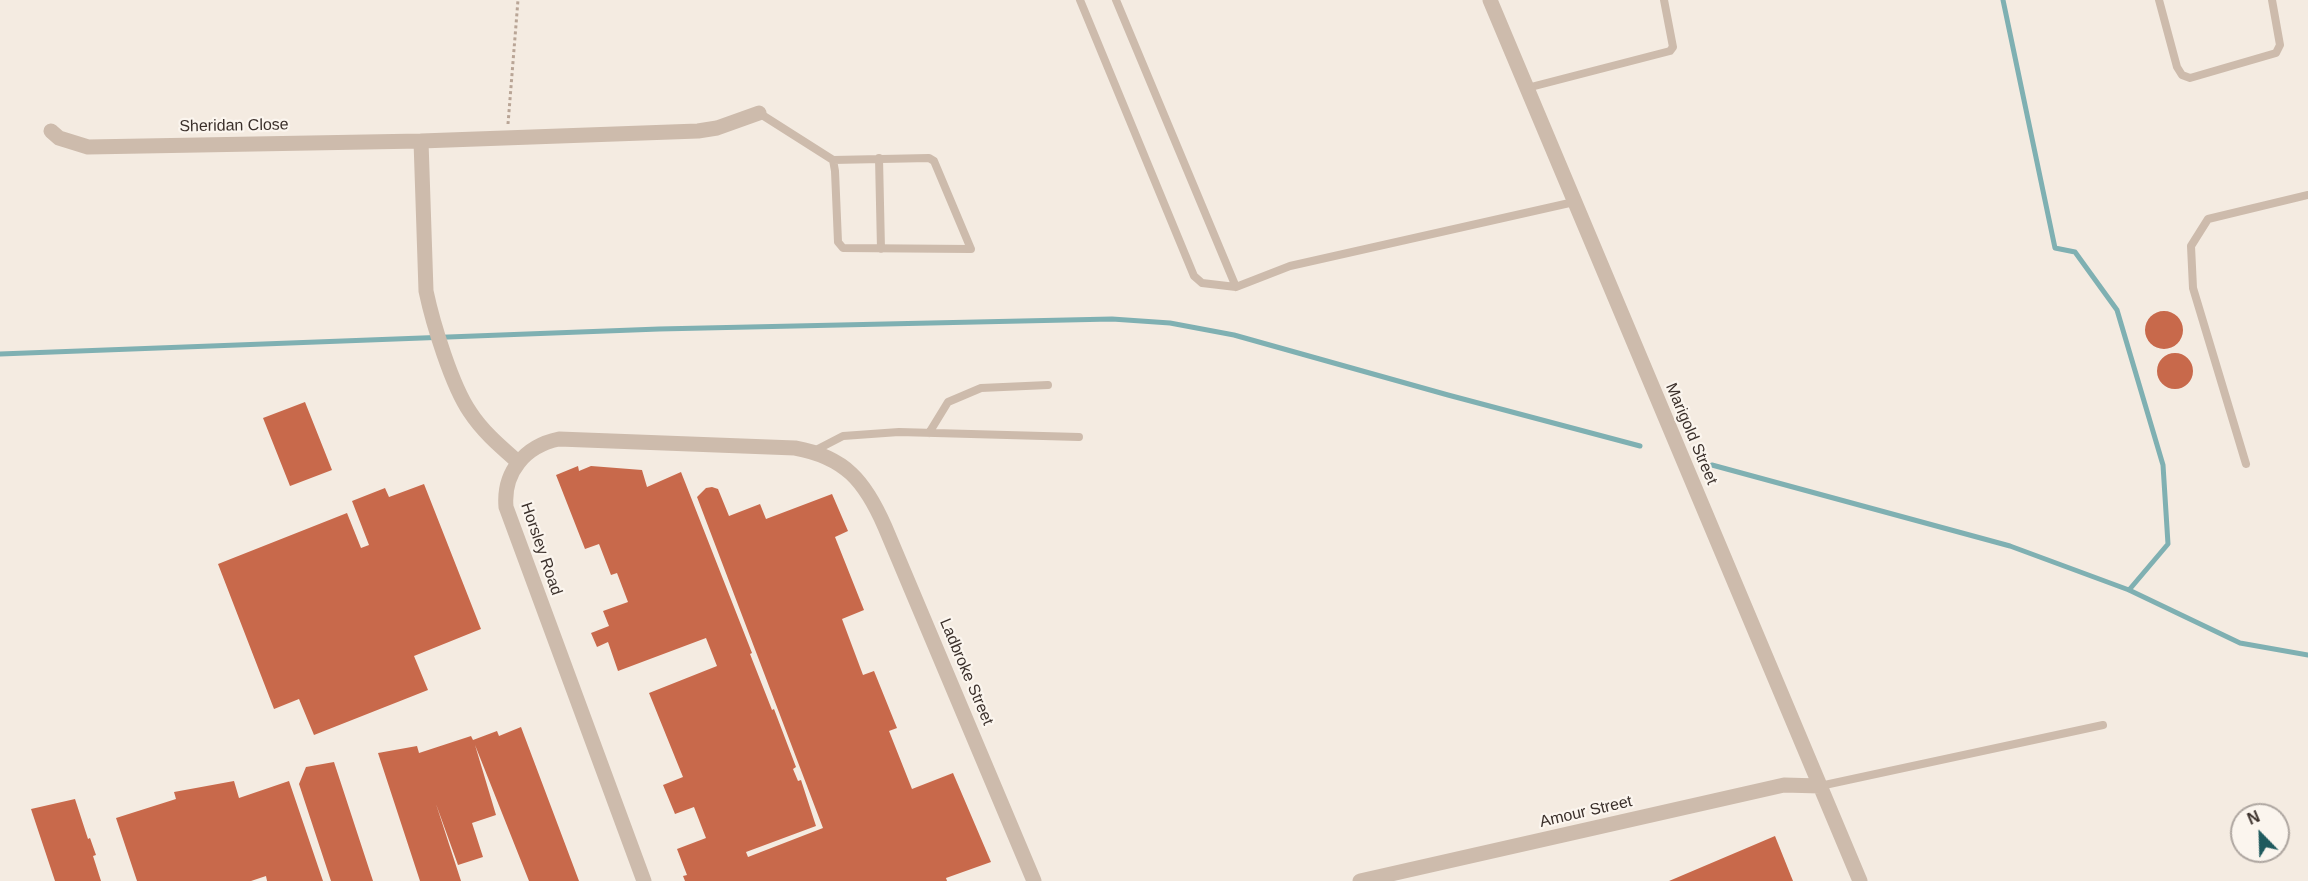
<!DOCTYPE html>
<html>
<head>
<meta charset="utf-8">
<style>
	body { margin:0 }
	#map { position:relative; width:2308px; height:881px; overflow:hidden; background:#f4ebe1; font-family:Arial,sans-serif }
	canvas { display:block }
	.north { position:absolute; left:2230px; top:803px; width:60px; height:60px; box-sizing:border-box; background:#fbf5ee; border:2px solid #aea6a0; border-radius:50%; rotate:337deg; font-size:16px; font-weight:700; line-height:24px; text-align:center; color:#3b302b }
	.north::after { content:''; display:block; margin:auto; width:21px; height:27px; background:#1f5a5e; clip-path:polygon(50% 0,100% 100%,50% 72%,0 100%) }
</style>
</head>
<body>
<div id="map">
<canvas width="2308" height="881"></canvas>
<div class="north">N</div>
</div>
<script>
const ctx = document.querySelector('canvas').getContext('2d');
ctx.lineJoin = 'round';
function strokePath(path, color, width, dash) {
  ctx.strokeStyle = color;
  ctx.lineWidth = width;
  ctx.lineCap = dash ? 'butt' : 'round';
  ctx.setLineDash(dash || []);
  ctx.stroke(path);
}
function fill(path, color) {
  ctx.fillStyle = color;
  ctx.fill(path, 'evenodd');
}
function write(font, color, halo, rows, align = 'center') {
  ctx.font = font + ' Arial,sans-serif';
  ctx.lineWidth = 4.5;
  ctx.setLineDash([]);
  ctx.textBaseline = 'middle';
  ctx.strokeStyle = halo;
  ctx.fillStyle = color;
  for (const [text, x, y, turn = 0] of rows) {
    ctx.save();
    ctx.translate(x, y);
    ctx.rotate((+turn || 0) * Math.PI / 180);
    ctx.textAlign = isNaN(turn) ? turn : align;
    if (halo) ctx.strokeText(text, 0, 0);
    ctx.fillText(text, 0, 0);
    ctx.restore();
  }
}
strokePath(new Path2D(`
	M2003,0L2055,248L2075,252L2117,310L2163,465L2168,544L2129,590
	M0,354L659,329L1112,319L1170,323L1234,335L1448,395L1640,446
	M1712,465L2010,546L2129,590L2240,643L2308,655`), '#7fb0b2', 5);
fill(new Path2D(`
	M2145 330a19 19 0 1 1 38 0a19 19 0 1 1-38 0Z
	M2157 371a18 18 0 1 1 36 0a18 18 0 1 1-36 0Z
	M305,402L332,470L290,486L263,418Z
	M578,466L579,471L591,466L642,470L647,487L681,472L752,653L750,654L772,710L774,709L796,767L793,769L798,781L801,780L816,826L746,852L748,857L823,828L697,497L706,488L712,487L718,489L729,516L760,504L766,519L832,494L848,531L835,537L864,610L842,619L863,675L874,671L897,728L889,731L912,789L953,773L991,862L946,878L947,881H685L683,876L687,875L677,849L706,838L694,807L675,814L663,785L683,777L649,693L717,666L706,638L618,671L608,642L597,647L591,633L609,626L603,611L628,602L617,573L611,575L599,544L585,549L556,475Z
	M424,484L481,629L414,656L428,690L314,735L299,699L274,709L218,564L347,513L361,548L369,545L352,501L385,488L389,497Z
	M521,727L579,881H529L475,745L496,815L472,823L483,857L458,865L436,804L461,881H420L378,753L417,746L419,753L471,736L473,740L497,731L499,736Z
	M334,762L373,881H331L299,784L306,767Z
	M234,781L239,798L289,781L323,881H267L266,876L251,881H137L116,818L176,799L174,792Z
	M75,799L88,839L90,838L96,855L93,856L101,881H55L31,809Z
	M1775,836L1793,881H1669Z`), '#c8694b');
strokePath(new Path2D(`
	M508,124L518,0`), '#b9a596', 3, [3, 3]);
strokePath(new Path2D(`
	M1080,0L1194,276L1202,283L1236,287L1290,266L1574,202
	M1116,0L1236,287
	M2159,0L2177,67L2182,75L2190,78L2276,53L2280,45L2272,0
	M1527,88L1670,51L1673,47L1664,0
	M759,113L833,160L835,171L838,242L843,248L971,249L934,161L929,158L833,160
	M879,158L881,249
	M929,433L948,402L981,388L1048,385
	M814,451L843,436L899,432L1079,437
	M2246,464L2193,288L2191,246L2208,219L2308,195
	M1820,786L2103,725`), '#cdbbac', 8);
strokePath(new Path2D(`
	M1490,0L1860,881
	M51,131L59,138L88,147L421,141L698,131L717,128L759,113
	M421,141L426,291C433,324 452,386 470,412C483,432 501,447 518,462
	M644,881L506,507C503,472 525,446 559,439L795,448C845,457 865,481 885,527L1034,881
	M1360,881L1784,785L1820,786`), '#cdbbac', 15);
write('16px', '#3b302b', '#fbf5ee', [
	["Sheridan Close",234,126,-1],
	["Marigold Street",1691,434,67],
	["Horsley Road",541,549,71],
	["Ladbroke Street",966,672,67],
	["Amour Street",1586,812,-13]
]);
</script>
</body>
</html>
